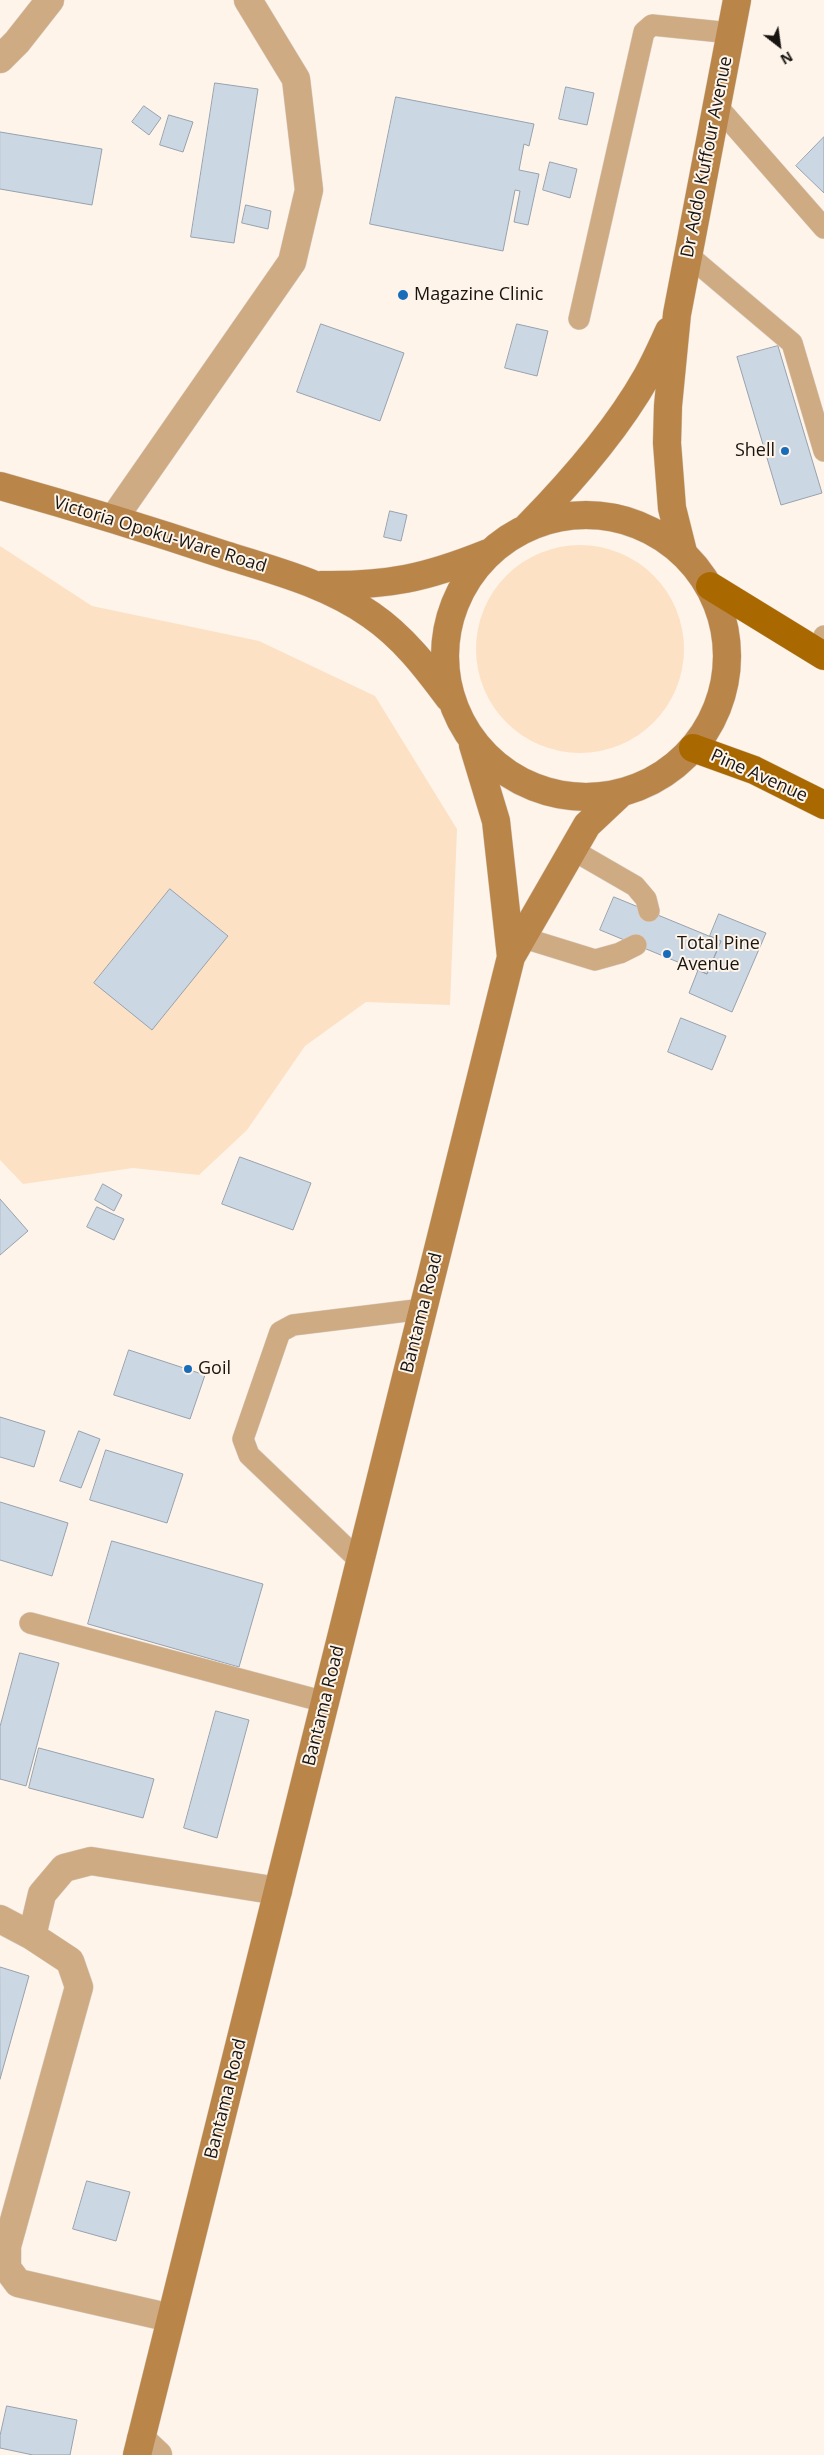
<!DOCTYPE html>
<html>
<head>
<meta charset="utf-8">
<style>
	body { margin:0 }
	#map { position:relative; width:824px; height:2455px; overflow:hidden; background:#fef4ea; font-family:"Open Sans",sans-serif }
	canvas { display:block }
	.north { position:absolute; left:754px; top:20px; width:50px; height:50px; -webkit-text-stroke:4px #fef4ea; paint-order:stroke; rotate:150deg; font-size:14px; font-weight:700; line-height:20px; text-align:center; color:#181410 }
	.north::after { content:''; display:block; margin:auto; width:18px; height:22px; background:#181410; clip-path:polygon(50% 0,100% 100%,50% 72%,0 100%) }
</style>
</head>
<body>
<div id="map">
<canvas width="824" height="2455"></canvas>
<div class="north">N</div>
</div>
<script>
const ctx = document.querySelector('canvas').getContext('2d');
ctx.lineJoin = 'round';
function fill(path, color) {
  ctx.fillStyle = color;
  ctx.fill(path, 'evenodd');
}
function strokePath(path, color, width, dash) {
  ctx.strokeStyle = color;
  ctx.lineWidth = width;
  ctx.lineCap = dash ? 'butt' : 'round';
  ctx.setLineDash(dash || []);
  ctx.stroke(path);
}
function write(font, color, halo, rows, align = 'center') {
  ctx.font = font + ' "Open Sans",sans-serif';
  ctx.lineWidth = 4;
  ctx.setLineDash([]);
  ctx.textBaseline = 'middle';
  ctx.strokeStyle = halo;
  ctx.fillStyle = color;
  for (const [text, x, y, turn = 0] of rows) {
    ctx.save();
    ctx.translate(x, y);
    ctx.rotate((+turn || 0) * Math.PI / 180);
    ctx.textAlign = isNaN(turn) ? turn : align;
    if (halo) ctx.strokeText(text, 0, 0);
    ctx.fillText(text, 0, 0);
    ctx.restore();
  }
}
fill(new Path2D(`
	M476 649a104 104 0 1 1 208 0a104 104 0 1 1-208 0Z
	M0,546L92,606L259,641L375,696L457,829L450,1005L366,1002L305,1046L247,1130L199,1175L133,1168L23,1184L0,1160Z`), '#fce1c5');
const building = new Path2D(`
	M215,83L258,89L234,243L191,237Z
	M566,87L594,93L587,125L559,119Z
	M396,97L534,124L529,146L524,144L519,170L539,174L528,225L514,222L520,191L515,190L503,251L370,224Z
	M144,106L161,118L149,135L132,122Z
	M169,115L193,122L183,152L160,145Z
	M0,132L102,149L92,205L0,189Z
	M824,137V193L796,166Z
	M550,162L577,169L570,198L543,190Z
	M246,205L271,211L268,229L242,223Z
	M321,324L404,353L380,421L297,392Z
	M517,324L548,331L537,376L505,368Z
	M778,346L822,493L781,505L737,357Z
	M390,511L407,515L401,541L384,537Z
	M170,889L228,936L152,1030L94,983Z
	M614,897L721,941L707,974L600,930Z
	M719,914L766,933L732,1012L689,993L698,970L707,974L721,941L710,936Z
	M681,1018L726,1036L712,1070L668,1052Z
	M240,1157L311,1183L293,1230L222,1204Z
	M103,1184L122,1195L114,1211L95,1200Z
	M0,1199L28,1231L0,1255Z
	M97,1207L124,1219L114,1240L87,1227Z
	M129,1350L205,1375L190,1419L114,1395Z
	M0,1417L45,1431L34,1467L0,1457Z
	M79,1431L100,1439L81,1488L60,1481Z
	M106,1450L183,1474L167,1523L90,1500Z
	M0,1502L68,1523L52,1576L0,1560Z
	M112,1541L263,1584L239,1667L88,1624Z
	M20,1653L59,1663L26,1786L0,1779V1727Z
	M216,1711L249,1720L217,1838L184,1828Z
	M39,1748L154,1779L143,1818L29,1788Z
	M0,1967L29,1976L0,2079Z
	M87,2181L130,2192L116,2241L73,2229Z
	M7,2406L77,2420L70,2455H33L0,2448V2436Z`);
fill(building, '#cbd7e3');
strokePath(building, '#97a2ae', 1);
const lane = new Path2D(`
	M717,106L824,228
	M688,255L792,343L824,451
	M579,319L644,32L652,25L731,33
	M822,654L824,636
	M571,849L635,886L646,899L649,911
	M524,938L595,960L620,953L636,945
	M360,1561L249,1455L243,1439L280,1332L293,1325L423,1309
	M30,1623L325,1702`);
const street = new Path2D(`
	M0,59L17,42L50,0
	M114,518L292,262L309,190L296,79L248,0
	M0,1919L32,1936L70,1961L79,1987L7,2246V2268L18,2283L171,2318
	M32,1936L42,1894L64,1868L91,1861L278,1891
	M141,2439L158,2455`);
const secondary = new Path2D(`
	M0,486C75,507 150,530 225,555C276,571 327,584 371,615C403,637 426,667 449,698
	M445 656a141 141 0 1 1 282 0a141 141 0 1 1-282 0Z
	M528,526C572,481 616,431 647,376C655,362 662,346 669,331
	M683,552L672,508L667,443L668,406L677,314L737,0
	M321,585C388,586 426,578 488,553
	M473,745L496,821L511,957
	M137,2455L511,957L587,825L621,793`);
const primary = new Path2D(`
	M710,586L824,656
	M693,748L754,770L824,805`);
strokePath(lane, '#d9d0c7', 22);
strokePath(street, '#d9d0c7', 29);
strokePath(secondary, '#d9d0c7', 29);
strokePath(primary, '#d9d0c7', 29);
strokePath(lane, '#cfab84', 21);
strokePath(street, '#cfab84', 28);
strokePath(secondary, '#ba8548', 28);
strokePath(primary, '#aa6900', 28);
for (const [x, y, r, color] of [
	[403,295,6,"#186dbb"],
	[785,451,5,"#186dbb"],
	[667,954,5,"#186dbb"],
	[188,1369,5,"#186dbb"]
]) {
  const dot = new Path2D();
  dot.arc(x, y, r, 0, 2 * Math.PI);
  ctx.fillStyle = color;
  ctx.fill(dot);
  strokePath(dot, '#fef4ea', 2);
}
write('18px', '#181410', '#fef4ea', [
	["Dr Addo Kuffour Avenue",707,157,-79],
	["Victoria Opoku-Ware Road",160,535,17],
	["Pine Avenue",759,776,24],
	["Bantama Road",422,1313,-76],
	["Bantama Road",324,1706,-76],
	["Bantama Road",226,2099,-76]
]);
write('18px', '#181410', '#fef4ea', [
	["Magazine Clinic",414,295],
	["Shell",775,451,"right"],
	["Total Pine",677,944],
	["Avenue",677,965],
	["Goil",198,1369]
], 'left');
</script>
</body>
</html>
